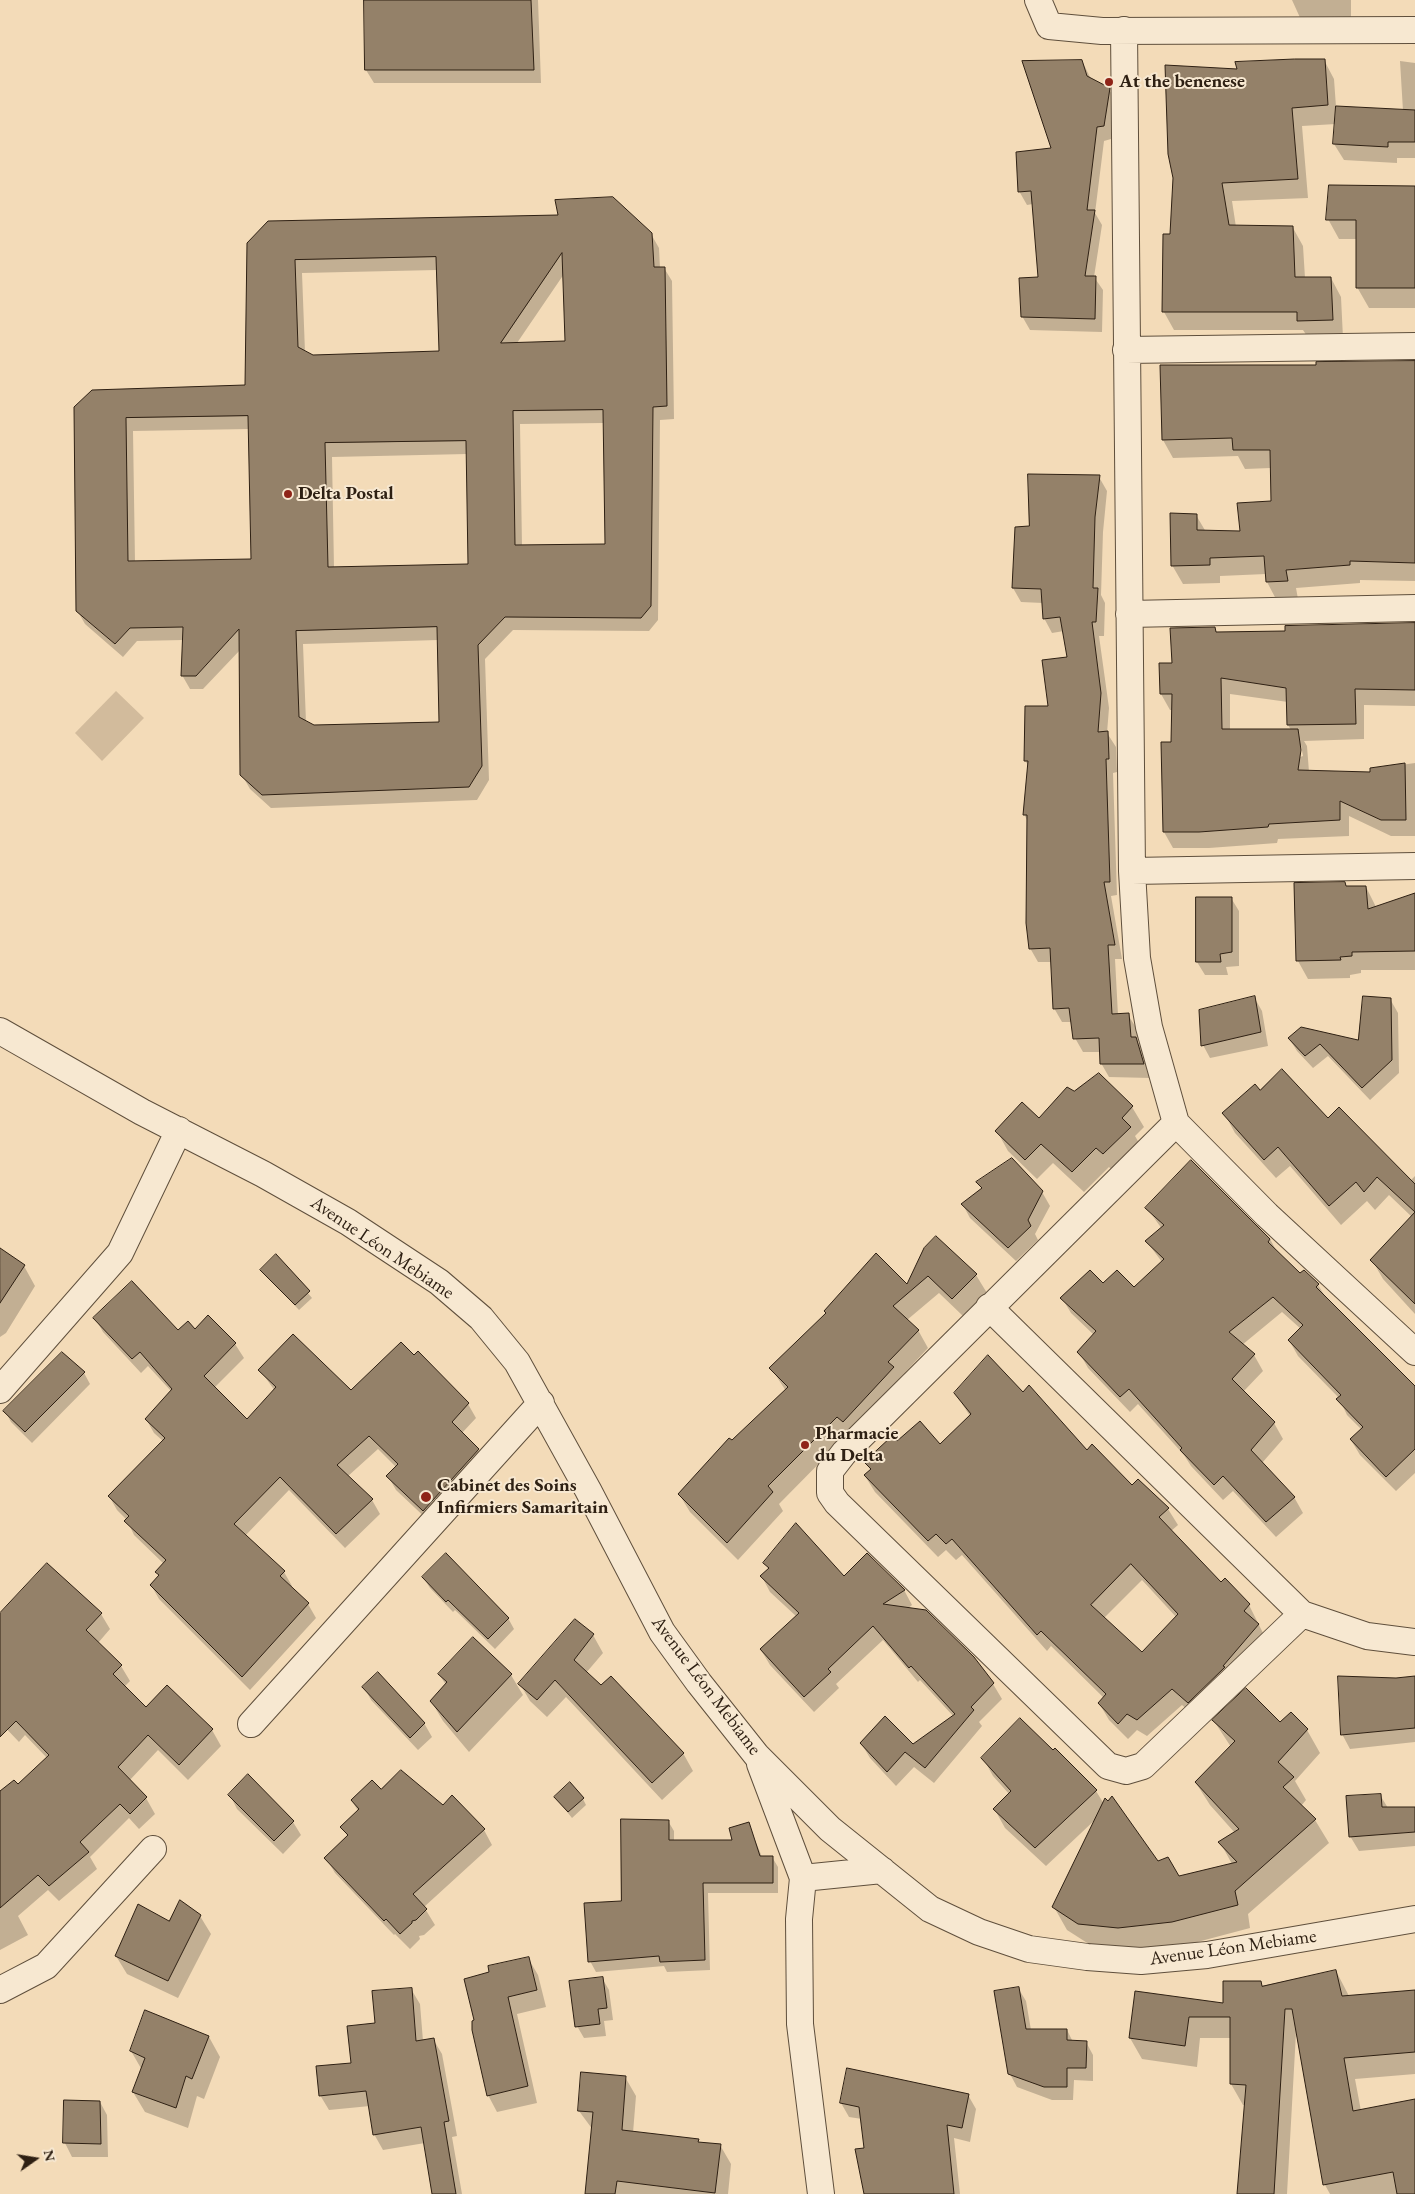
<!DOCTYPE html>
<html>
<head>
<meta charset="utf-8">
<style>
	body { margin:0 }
	#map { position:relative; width:1415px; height:2194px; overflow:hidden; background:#f3dbb8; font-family:"EB Garamond",serif }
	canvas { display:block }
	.north { position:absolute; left:10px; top:2134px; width:50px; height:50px; -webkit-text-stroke:4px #f7e8d1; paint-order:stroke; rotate:77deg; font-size:14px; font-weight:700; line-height:20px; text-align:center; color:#2e2013 }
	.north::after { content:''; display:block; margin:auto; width:18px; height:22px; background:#2e2013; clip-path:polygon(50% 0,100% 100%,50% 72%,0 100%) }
</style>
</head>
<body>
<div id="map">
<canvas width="1415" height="2194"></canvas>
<div class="north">N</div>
</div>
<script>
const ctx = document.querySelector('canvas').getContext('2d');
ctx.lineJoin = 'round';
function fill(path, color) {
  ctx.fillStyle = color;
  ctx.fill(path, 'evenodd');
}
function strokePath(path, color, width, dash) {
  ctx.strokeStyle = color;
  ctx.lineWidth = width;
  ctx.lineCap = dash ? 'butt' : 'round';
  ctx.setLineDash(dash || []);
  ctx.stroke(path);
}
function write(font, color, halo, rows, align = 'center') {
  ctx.font = font + ' "EB Garamond",serif';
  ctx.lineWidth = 4;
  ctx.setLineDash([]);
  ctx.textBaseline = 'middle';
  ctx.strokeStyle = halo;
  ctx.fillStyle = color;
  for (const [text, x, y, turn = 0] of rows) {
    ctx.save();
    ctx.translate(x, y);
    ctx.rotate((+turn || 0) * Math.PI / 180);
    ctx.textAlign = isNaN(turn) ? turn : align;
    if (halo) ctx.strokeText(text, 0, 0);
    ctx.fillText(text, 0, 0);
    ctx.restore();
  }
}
fill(new Path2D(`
	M116,691L144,718L102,761L75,733Z`), '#d2bb9c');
fill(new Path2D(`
	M366,0H538L541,83H374L366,70Z
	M1292,0H1351V22H1302Z
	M1324,60L1334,79L1336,107L1403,111L1400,61L1415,63V158H1397V163L1344,160L1334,144L1336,124L1302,126L1308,198L1232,201L1236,227L1293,228L1303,246L1305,278H1331L1341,297L1343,338L1309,339L1303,330H1174L1164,312L1171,235L1238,70Z
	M1082,61L1091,79L1109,89L1116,102L1111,139L1104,141L1095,213L1102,225L1094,277L1103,290L1102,332L1030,330L1022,316L1039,279L1033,204L1027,205L1019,191L1053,149Z
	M1415,187V308H1369L1357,287V239H1339L1328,219Z
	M651,234L659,248L660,268H664L672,281L674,419L660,420L658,620L649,631L513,630L485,659L489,780L477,800L271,808L250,789L242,775L241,649L203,689H190L182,675L183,640L137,641L123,657L85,624L77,610L76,408L247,386L249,244ZM437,270L440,352L313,356L305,352L302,273ZM564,274L567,342L517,343ZM604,423L607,545L522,546L520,424ZM249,429L252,560L135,562L133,431ZM467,454L469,565L334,568L332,457ZM438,640L441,723L314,726L306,722L303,644Z
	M1415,362V581L1360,580V583L1296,588L1298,599L1277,601L1267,582L1266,574L1220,576V583L1183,584L1172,565L1196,515L1206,532L1241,533L1272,502L1271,468L1245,469L1238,456L1173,458L1163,440L1317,366Z
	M1099,477L1107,491L1103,532L1101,595L1105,603L1104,636H1099L1109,708L1107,733L1116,747L1117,772L1113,773L1117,895L1111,896L1122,959H1115L1118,1015H1128L1137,1029L1138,1042L1144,1053L1151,1078L1109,1077L1101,1063L1100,1052H1083L1075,1038L1072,1022H1062L1054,1008L1052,962H1038L1030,948L1028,822L1024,814L1029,766L1025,761L1068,658L1064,631L1052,633L1044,618L1043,603L1021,602L1013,588L1030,527Z
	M1415,625V706L1364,705V739L1304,741L1307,746L1309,772L1371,773L1372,769L1415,763V836H1391L1349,816V836L1278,839L1277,843L1209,848H1173L1164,832L1162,743H1172L1173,710H1170L1161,694L1173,664L1215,628L1217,633L1286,632ZM1230,694L1288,702V725L1291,730H1230ZM1299,745H1301L1303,756L1300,757Z
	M1347,887H1366L1376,907L1415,895V970H1361V973L1350,975V978L1308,979L1298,961Z
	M1231,898L1239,911V966L1226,967L1228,975H1205L1197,962V899Z
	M1254,997L1262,1011L1268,1046L1210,1058L1203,1045Z
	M1390,999L1398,1013L1399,1073L1370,1100L1328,1056L1313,1068L1297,1051L1289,1038L1359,1042Z
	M1098,1074L1132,1107L1144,1127L1135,1136L1142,1148L1115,1173L1109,1167L1084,1192L1053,1163L1037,1179L1008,1151L997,1131L1039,1120Z
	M1260,1092L1328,1120L1410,1181L1415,1176V1314L1383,1279L1372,1260L1412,1217L1389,1195L1375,1210L1367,1201L1341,1225L1290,1166L1276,1178L1235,1133L1224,1113Z
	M978,1183L1042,1192L1050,1206L1035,1234L1038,1240L1016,1261L970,1218L963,1205L982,1189Z
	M1147,1208L1270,1239L1277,1252L1300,1274L1304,1271L1318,1285L1328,1301L1415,1388V1473L1396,1491L1360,1455L1351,1440L1362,1430L1347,1415L1339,1398L1298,1356L1289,1340L1301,1329L1282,1312L1242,1345L1254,1355L1263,1371L1243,1392L1274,1423L1283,1439L1262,1463L1294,1497L1303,1513L1276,1537L1233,1491L1223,1500L1191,1466L1184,1455L1138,1404L1130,1412L1088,1368L1079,1352L1094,1335L1071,1313L1062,1298L1102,1285L1134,1289L1162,1262L1147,1242L1162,1229Z
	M936,1238L976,1275L987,1293L963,1316L939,1293L907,1320L918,1330L928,1348L899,1379L903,1386L848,1434L779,1504L783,1511L738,1560L690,1512L679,1494L786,1391L771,1368L908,1286Z
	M0,1250L24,1266L35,1286L6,1333L0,1337Z
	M276,1256L312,1298L299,1310L262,1270Z
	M208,1317L235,1344L244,1358L214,1388L247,1421L275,1391L260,1370L351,1391L418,1353L468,1404L476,1418L462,1433L478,1450L486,1464L432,1524L396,1490L388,1476L396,1467L378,1449L347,1477L372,1500L380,1514L345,1548L289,1490L245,1536L284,1572L292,1586L290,1587L308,1604L316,1618L250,1690L159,1599L151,1585L160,1577L157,1572L164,1564L134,1535L127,1520L117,1510L109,1496L163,1441L154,1433L146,1419L171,1391L148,1366L141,1373L103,1332L95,1318L178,1332L195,1331Z
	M84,1373L90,1384L32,1443L11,1422L5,1411Z
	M955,1393L1023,1394L1087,1452L1132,1486L1168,1509L1178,1525L1171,1531L1221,1584L1249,1605L1267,1641L1198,1719L1182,1705L1147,1736L1137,1730L1128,1739L1109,1720L1099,1703L1104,1698L1051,1646L1047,1651L962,1555L956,1560L946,1550L938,1557L875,1492L865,1476L871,1471L866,1462L897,1443L940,1446L970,1416ZM1142,1580L1177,1618L1143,1654L1104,1618Z
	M765,1563L904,1590L912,1605L907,1609L993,1684L1002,1699L979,1722L982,1726L934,1783L914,1767L896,1786L870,1758L861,1743L913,1746L954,1717L920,1680L918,1682L883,1640L836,1684L839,1688L814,1712L770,1665L761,1650L797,1617L770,1592L762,1577L769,1570Z
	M423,1577L508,1618L514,1629L495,1649L455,1610L453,1612L430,1588Z
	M101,1614L110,1629L98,1643L121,1666L130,1681L124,1687L146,1708L212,1730L221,1746L188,1780L158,1750L129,1781L146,1798L155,1814L139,1829L129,1818L90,1857L97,1869L59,1901L48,1890L18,1916L28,1935L0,1950V1793L18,1786L48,1759L25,1735L19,1742L0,1722V1615Z
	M593,1635L603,1653L586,1673L683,1753L693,1771L662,1800L566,1697L547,1717L530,1701L520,1684Z
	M473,1638L511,1675L523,1695L469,1752L443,1721L431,1701L446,1685L439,1674Z
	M1415,1677V1742L1350,1749L1342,1734L1396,1679Z
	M364,1687L424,1723L432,1737L418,1750L371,1700Z
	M1291,1714L1307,1730L1320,1753L1295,1781L1306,1800L1301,1806L1315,1820L1329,1843L1248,1914L1250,1928L1186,1945L1131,1951L1092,1946L1067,1930L1054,1907L1097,1818L1046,1866L1005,1828L995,1810L1010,1795L993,1776L983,1758L1096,1791L1104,1804L1157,1862L1178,1877L1232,1864L1220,1842L1235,1833L1210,1805L1196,1783L1231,1747L1214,1721L1280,1724Z
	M381,1791L443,1807L484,1830L492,1845L424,1907L435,1925L424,1935L419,1936L420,1939L410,1949L395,1934L394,1935L335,1873L326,1858L348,1837L342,1827L358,1811L352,1801Z
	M230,1795L293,1822L301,1835L283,1854L237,1809Z
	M1380,1795L1388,1808H1415V1846L1359,1851L1350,1836Z
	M555,1797L583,1799L586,1805L572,1818Z
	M668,1821L674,1831V1841L734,1842L748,1823L762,1857H772L778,1867V1893H708L710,1970L667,1972L664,1966L596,1972L590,1961Z
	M200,1916L211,1934L178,1998L127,1974L116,1956L170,1923Z
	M528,1958L538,1975L546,2007L517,2014L537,2103L497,2112L488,2095L476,2021L491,1973Z
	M1336,1971L1349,1996L1415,1991V2074L1355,2079L1361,2111L1415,2101V2194H1330L1325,2185L1296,2033L1287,2194H1239L1246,2105H1243L1231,2084V2038H1200L1197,2067L1142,2059L1130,2038L1136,1992L1224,2005L1261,1982L1263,1987Z
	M602,1978L609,1990L613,2020L604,2021L606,2036L584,2038L577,2026Z
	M1018,1988L1026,2001L1031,2030H1067L1073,2042H1086L1093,2055V2081L1074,2080L1073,2100H1052L1017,2087L1010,2074Z
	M411,1989L420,2004L423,2041L433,2039L442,2054L457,2136L452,2137L462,2194H434L425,2143L383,2150L374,2134L370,2106L329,2110L320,2095L353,2064L376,2025Z
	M209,2037L220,2057L204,2099L197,2096L188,2128L145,2112L133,2092L142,2070L131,2051Z
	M625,2077L636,2096L633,2133L720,2145L731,2164L728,2194H586L593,2130L579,2111Z
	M968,2095L976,2109L970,2142L954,2138L960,2194H867L866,2149L862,2119L849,2117L841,2103Z
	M65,2101L100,2102L107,2115L108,2157H72L65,2143Z`), '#0003');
const building = new Path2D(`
	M364,0H531L534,70H365Z
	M1295,59H1325L1328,105L1292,108L1298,179L1222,183L1229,225L1293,226L1295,277H1331L1333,320L1297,321V312H1162L1163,234H1170L1173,178L1168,154L1165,65L1237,69L1235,62Z
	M1082,60L1087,76L1110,88L1104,126L1097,127L1087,210H1095L1085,276H1096L1095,319L1021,317L1019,278L1038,277L1031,191L1018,192L1016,152L1051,148L1022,61Z
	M1336,106L1415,110V142H1388V147L1333,144Z
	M1329,185L1415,186V288H1356V220H1326Z
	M613,197L652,233L654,267H665L667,406L653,407L651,606L641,618L505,617L478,645L482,766L469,787L262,795L240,775L239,629L196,676H181L183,627L130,628L115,644L76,611L74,407L92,390L245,385L247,243L268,221L558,215L555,200ZM562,253L565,341L501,343ZM436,257L439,351L313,355L298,347L295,260ZM603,410L605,544L515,545L513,411ZM248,416L251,559L128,561L126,418ZM466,441L468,564L328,567L325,443ZM437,627L439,722L314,725L299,717L296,631Z
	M1415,361V563L1350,561V565L1286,570L1288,581L1266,582L1264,556L1210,558V565L1171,566L1170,513L1197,514V530L1240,531L1237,503L1271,501L1270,450H1233L1232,438L1162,440L1160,365H1316V362Z
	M1028,474L1100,475L1095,517L1093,588H1098L1096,622H1092L1101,693L1098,732L1108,731L1109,759H1106L1110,882H1104L1115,945H1108L1112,1014L1129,1013L1131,1037H1136L1144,1064H1100L1099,1038L1073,1039L1069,1008L1053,1009L1050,948L1029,949L1026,923L1027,815H1023L1028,761H1024L1025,706H1048L1042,660L1067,657L1060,617L1043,619L1041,589L1012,588L1015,527L1029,526Z
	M1415,623V690L1355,689L1356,724L1287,725L1286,688L1221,678L1222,729H1298L1301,750L1298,770L1370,772V768L1405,763L1406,820H1381L1340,801V820L1269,824L1268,827L1199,832H1163L1161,742H1171L1172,694H1160L1159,663H1172L1170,628L1215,627L1216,632L1285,631V626Z
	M1345,882L1346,886H1366L1368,909L1415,893V951L1352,952V956L1340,957L1341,960L1296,961L1294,883Z
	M1196,897H1232V952L1220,954L1221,962H1196Z
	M1255,996L1261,1032L1201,1046L1199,1010Z
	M1363,996L1391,998L1392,1060L1362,1088L1320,1044L1305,1056L1288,1038L1301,1027L1358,1040Z
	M1282,1069L1328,1118L1339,1107L1415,1184V1304L1370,1260L1415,1212L1377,1177L1364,1192L1356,1182L1329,1206L1278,1147L1264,1160L1222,1113L1255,1084L1260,1090Z
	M1099,1073L1133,1106L1122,1118L1131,1127L1103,1154L1096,1148L1072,1172L1041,1144L1025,1160L995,1131L1022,1102L1039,1118L1067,1087L1074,1091Z
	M1012,1158L1043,1191L1028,1220L1031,1226L1008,1248L961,1204L982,1188L976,1182Z
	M1191,1160L1270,1239L1268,1242L1300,1273L1304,1270L1319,1284L1316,1287L1415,1386V1449L1386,1477L1350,1439L1363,1427L1336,1399L1341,1395L1288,1340L1303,1325L1273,1297L1229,1332L1255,1354L1232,1379L1275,1422L1251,1450L1295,1497L1266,1522L1223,1476L1214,1485L1180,1450L1182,1448L1129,1389L1120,1397L1077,1352L1096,1331L1060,1298L1090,1270L1103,1283L1117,1270L1134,1287L1164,1259L1145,1241L1164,1225L1145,1208Z
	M936,1236L977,1274L952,1299L928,1276L893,1306L919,1330L888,1362L894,1367L843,1422L837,1417L768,1486L773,1492L727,1543L678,1494L729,1438L732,1440L788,1387L769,1368L826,1313L824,1311L876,1253L907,1284L924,1248Z
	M0,1248L25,1265L0,1303Z
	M276,1254L310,1291L295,1305L260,1270Z
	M132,1281L178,1330L188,1321L195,1329L208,1315L236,1343L204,1376L247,1419L276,1387L258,1370L293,1334L351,1390L401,1342L414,1355L418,1351L469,1403L452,1422L479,1449L423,1511L386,1476L398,1464L369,1436L337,1465L373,1499L336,1534L280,1477L234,1524L285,1571L280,1576L309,1603L242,1677L150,1585L159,1575L155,1572L166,1560L124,1521L129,1516L108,1496L165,1438L145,1419L172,1389L140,1352L132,1359L93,1318Z
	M62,1352L85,1372L25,1432L3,1411Z
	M988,1355L1023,1392L1029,1385L1087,1450L1092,1444L1132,1485L1138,1479L1169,1508L1159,1517L1221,1582L1225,1578L1250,1604L1244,1611L1259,1624L1223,1666L1225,1667L1188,1703L1172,1689L1137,1720L1127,1714L1118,1724L1098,1703L1106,1694L1041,1631L1037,1635L952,1539L946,1544L936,1534L928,1541L864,1475L871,1469L864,1462L892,1436L897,1441L920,1421L940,1444L971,1414L954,1393ZM1131,1564L1178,1614L1142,1652L1091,1605Z
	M796,1523L844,1576L867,1553L905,1590L883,1604L926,1610L974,1657L994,1683L971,1707L974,1710L925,1768L905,1752L887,1772L860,1743L885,1716L913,1744L955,1714L911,1666L909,1668L873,1626L828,1669L831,1672L804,1697L760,1649L799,1613L760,1576L769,1568L763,1563Z
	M446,1553L509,1618L488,1639L448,1600L446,1602L422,1577Z
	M47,1563L102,1613L86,1630L122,1665L113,1674L146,1707L167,1685L213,1729L179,1765L148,1735L118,1767L147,1797L130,1814L120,1804L80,1842L89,1852L49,1886L38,1875L0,1908V1791L14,1780L18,1784L49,1755L16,1721L0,1737V1613Z
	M575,1619L594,1634L574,1660L601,1685L611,1676L684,1753L652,1783L555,1680L537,1700L518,1684Z
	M473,1637L512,1674L457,1732L430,1701L447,1682L438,1674Z
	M378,1672L425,1723L410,1738L362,1687Z
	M1338,1676L1396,1678L1415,1676V1728L1341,1735Z
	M1246,1688L1280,1722L1291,1712L1308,1729L1278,1762L1294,1777L1283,1787L1316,1819L1235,1891L1238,1905L1172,1922L1118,1928L1078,1924L1052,1907L1105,1798L1108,1801L1112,1796L1158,1861L1168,1857L1179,1876L1237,1862L1218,1842L1239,1829L1195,1782L1235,1741L1212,1720Z
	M1020,1718L1053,1750L1055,1748L1097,1790L1035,1848L993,1809L1011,1791L981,1758Z
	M401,1770L443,1805L452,1795L485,1829L413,1894L427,1909L416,1920L412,1921V1923L400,1934L386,1919L384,1921L324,1858L348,1835L340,1827L359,1809L351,1800L372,1780L381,1789Z
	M248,1774L294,1821L274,1841L228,1795Z
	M570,1782L584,1798L568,1812L554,1797Z
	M1381,1794L1382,1807H1415V1832L1349,1837L1346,1796Z
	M621,1819L669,1820V1840H732L729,1828L749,1822L760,1856H773V1883H703L705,1960L660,1962L659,1956L588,1962L584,1903L621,1901Z
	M180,1900L201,1915L168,1981L115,1956L138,1904L169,1921Z
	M529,1957L537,1990L508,1997L528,2086L487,2096L472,2030V2021L474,2020L464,1979L489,1972L488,1966Z
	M1336,1970L1342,1996L1415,1990V2052L1344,2058L1353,2111L1415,2099V2194H1397L1393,2172L1323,2185L1292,2009H1285L1274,2194H1237L1246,2085L1230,2084V2017H1189L1185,2046L1129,2038L1135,1991L1223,2003V1981H1261L1262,1986Z
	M603,1977L607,2008L598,2009L600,2024L575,2027L569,1981Z
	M1019,1987L1026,2029H1067V2040L1087,2041L1086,2068H1067V2087H1044L1008,2074L994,1991Z
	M412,1988L416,2041L434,2038L449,2121L444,2122L456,2194H432L421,2127L373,2135L366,2091L319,2096L316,2066L351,2063L347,2026L375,2023L372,1991Z
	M145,2010L209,2036L192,2079L186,2076L176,2108L132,2092L145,2058L130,2051Z
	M847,2068L969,2094L962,2128L947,2125L954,2194H864L855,2149L864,2148L859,2107L840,2103Z
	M581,2072L626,2076L622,2130L699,2139L698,2142L721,2144L715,2193L617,2181L615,2194H585L593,2112L578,2111Z
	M64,2100L100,2101L101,2144L63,2143Z`);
fill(building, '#948169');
strokePath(building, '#2e2013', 1);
const minor = new Path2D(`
	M1038,0L1049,26L1102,31L1415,30
	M1124,30L1132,871L1137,958L1149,1027L1176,1123L1267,1215L1415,1352
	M1126,350L1415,346
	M1129,614L1415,608
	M1132,871L1415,866
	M0,1031L142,1112L263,1174L348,1222L439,1282L481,1318L517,1362L588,1490L662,1632L699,1683L757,1756L830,1829L930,1909L979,1932L1029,1949L1087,1957L1141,1961L1207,1955L1415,1919
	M1176,1123L844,1453L830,1471V1493L837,1503L1108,1766L1126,1771L1143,1766L1302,1614
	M989,1307L1302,1614L1367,1636L1415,1642
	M0,1390L120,1253L179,1130
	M251,1724L541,1403
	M760,1764L803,1878L799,1919L800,2024L821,2194
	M803,1878L882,1870
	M0,1990L46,1966L153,1849`);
strokePath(minor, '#5f4f3c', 28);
strokePath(minor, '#f7e8d1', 26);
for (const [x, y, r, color] of [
	[1109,82,5,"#8f2418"],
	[288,494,5,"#8f2418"],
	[805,1445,5,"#8f2418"],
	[426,1497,6,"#8f2418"]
]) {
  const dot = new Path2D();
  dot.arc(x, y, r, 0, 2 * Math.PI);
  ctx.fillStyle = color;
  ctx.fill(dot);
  strokePath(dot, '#f7e8d1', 2);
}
write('bold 19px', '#2e2013', '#f7e8d1', [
	["At the benenese",1119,82],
	["Delta Postal",298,494],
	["Pharmacie",815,1434],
	["du Delta",815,1456],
	["Cabinet des Soins",437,1486],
	["Infirmiers Samaritain",437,1508]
], 'left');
write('19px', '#2e2013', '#f7e8d1', [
	["Avenue Léon Mebiame",382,1248,34],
	["Avenue Léon Mebiame",706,1686,53],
	["Avenue Léon Mebiame",1233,1948,-8]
]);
</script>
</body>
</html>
